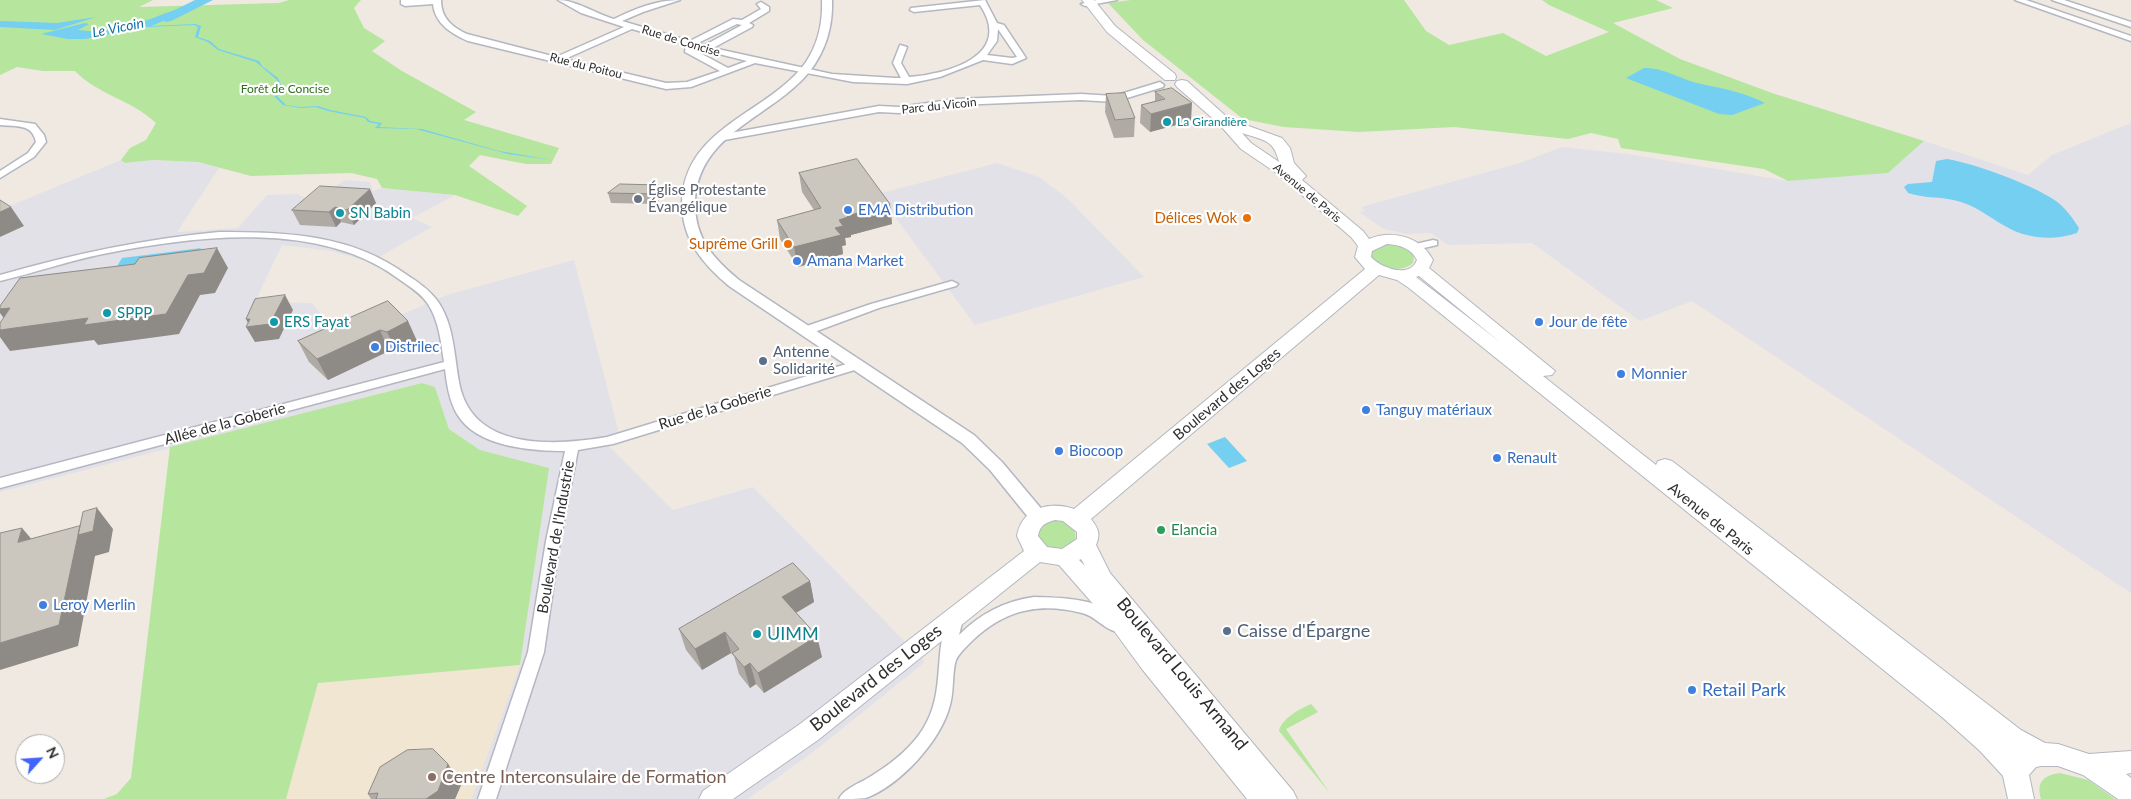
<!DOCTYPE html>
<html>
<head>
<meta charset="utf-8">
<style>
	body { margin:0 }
	#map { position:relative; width:2131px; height:799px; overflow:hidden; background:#efe9e1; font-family:Lato,sans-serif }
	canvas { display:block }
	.north { position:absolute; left:15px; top:734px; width:50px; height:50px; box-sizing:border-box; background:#fff; border:1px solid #ababab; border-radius:50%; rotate:64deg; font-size:14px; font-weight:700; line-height:20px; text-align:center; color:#2e2e2e }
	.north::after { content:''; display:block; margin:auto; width:18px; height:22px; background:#4264fb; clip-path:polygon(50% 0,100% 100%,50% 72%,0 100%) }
</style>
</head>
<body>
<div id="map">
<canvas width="2131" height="799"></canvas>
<div class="north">N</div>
</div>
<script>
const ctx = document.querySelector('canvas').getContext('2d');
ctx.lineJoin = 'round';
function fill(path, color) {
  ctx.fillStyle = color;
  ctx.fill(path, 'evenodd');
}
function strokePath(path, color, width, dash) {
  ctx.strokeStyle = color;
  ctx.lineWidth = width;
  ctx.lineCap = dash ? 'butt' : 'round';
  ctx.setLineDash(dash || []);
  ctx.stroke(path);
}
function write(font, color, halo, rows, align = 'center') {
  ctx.font = font + ' Lato,sans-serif';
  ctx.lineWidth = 4.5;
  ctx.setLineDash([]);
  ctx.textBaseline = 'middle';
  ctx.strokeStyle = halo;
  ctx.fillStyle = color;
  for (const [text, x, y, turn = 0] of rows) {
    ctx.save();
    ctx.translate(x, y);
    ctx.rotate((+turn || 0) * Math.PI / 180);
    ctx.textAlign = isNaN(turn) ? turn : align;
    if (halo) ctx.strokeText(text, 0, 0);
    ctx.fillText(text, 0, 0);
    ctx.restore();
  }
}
fill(new Path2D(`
	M2131,123V593L1692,301L1640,321L1532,243L1448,245L1431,233L1408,234L1384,229L1359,212L1365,211L1361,207L1520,163L1562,147L1627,154L1788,181L1888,173L1924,141L2028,175L2052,155Z
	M121,160L125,163L153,160L198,162L219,168L177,232L238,228L267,195L297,194L307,199L320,198L344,180L370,182L373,191L382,188L455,195L412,218L432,227L370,262L331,251L282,245L255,302L311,303L345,339L447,295L574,260L621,441L609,446L673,510L753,487L925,662L813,752L748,799H471L520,665L548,468L480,450L449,429L435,387L422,383L0,492V210Z
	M997,163L1039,177L1068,199L1144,277L975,325L878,194Z`), '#e3e1e8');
fill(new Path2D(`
	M520,665L471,799H286L318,683Z`), '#f0e6d1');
fill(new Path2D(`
	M0,0H153L139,7L279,3L289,0H361L354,8L364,28L385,41L372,51L402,71L476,112L464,120L559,148L551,164H526L480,155L469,166L527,206L518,216L455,195L382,188L377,179L351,173L251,176L198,162L153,160L125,163L121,160L130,148L146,140L156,123C132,100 98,95 75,71H43L17,67L0,75Z
	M1131,0H1404L1426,31L1449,45L1503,33L1546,56L1609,32L1549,5L1542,0H1656L1673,8L1613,23L1680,59L1772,93L1924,141L1888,173L1788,181L1764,169L1621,148L1618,139L1591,133L1568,139L1454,127L1359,132L1284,127L1243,119L1143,40L1108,3Z
	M1385,244C1396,244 1406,247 1414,255L1413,263C1400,274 1384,268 1372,259L1371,251Z
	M422,383L435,387L449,429L480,450L549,468L520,665L318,683L286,799H104L117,794L131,778L170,447Z
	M1056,519L1063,520L1073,527C1084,550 1057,549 1043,548L1034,530L1038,525Z
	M1311,704L1318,712L1286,729L1329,792L1279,731C1282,718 1300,709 1311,704Z
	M2060,773L2088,780L2115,799H2041C2036,782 2044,775 2060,773Z`), '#b6e59e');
fill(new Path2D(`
	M187,5L197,7L151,26L195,24L201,26L198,37L210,41L219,49L259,61L262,66L278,78L284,92L277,96L286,105L301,107L318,106L330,110L366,117L370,121L382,123L379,127L422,129L499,151L552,160L508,154L416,129L375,128L379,124L368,122L365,118L328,111L316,107L301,108L283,105L274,96L281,93L277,80L256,62L218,50L208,42L195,37L198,27L194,25L146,27L85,39H68L41,34L85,23L89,24L78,30C115,35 153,18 187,5Z
	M96,17L55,30L0,27V21L57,23Z
	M1644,68C1661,67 1677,77 1693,82C1718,88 1742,91 1765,103L1732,115L1719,114L1626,78Z
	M1947,159C1976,164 2028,183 2053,199C2065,207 2072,217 2079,228L2077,233C2054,241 2026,239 2005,226C1990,218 1978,207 1961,202C1944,196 1925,199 1908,193L1904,187L1908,184L1932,182L1936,161Z
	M201,248L189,269L109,280L122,258Z
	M1225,437L1247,461L1229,468L1207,444Z`), '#75cff0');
fill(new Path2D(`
	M195,0H213L171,21L166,22L159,18Z`), '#75cff0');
const minor = new Path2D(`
	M401,0H441C441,18 452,27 467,34L556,57L624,27L581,13L558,0C575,0 597,14 614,19C635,9 656,0 680,0L643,12L622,21L690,41L733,19L742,20L761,9L757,4L761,2L769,7V11L749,23L753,25L752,27L713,48L832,74L895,78H901L893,63L900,45L907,47L901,63L909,77C948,74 1014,56 980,5L914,12L910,10L911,8L985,0L997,23L1004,25L1026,58L1012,64L983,60L940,77L907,84L853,82L755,63L691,87L666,89L468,41C452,34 435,24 433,4L405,6L401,4ZM737,24L742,25L705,45L698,43ZM632,29L686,45L685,52L720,71L687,82L666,83L565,59ZM998,29L1017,57L1012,58L987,55L997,41ZM693,47L699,49L697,52L692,49ZM707,51L747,61L728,68L700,53Z
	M1097,0H1117L1085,6L1081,4Z
	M2015,0H2026L2131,36V41Z
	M2052,0H2064L2131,22V27Z
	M1160,82L1164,85L1163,87L1114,102L1081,100L957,105L899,113L879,112L719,141L714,138L719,135L879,106L899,107L957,99L1081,94L1114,96Z
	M0,119L35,124L44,135L46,142L34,157L0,178V171L28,153L36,142C32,123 16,127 0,125Z
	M219,232C287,232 351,234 407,275C418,282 428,289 436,299C454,322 454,355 459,382C471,451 554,446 607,437L853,362L857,361L863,365L861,368L613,444L578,450L560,541L544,652L496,799H478L528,652L546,541L565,451C532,451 476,447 457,414C449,400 447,385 445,369L0,488V478L444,362C441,342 439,321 428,304C420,292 407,285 396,277C317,220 193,236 103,254C68,261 34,273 0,281V275C73,254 144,239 219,232Z
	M1433,240L1437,241V245L1415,250L1410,247L1411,245Z
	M952,281L958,284L956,286L879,308L809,334L805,335L799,331L801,328L871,304Z
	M1034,597C1061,598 1107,597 1122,625L1119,629L1114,631C1102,627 1095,616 1082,613C1039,602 1005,610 973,640C968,645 959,653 956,660C952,671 954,692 950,705C941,741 900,785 866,798C858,799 847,799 839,799C844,788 863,782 873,775C892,763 911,748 923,729C947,691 932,649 950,615L955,613L960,615L963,619L959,635C980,614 1004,601 1034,597Z`);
const tertiary = new Path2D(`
	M822,0H832C833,26 826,50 810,71C772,118 696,133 695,204C695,239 714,259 739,280L974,435L1002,462L1044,512L1047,517L1044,522L1038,524L1032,522L990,470L962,443L729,286C703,264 682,240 682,203C684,126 769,114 806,62C818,44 823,22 822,0Z`);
const secondary = new Path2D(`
	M1082,0H1094L1115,26L1175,74L1176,77L1175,80H1165L1107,32Z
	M1182,80L1187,81L1229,119L1282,138L1290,148L1294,163L1306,176L1302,180L1363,231L1369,239C1393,229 1421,237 1433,260L1429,268L1555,371L1552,375L1543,376L1656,465L1658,461L1665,459L1672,461L2021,730L2045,743L2058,744L2089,754L2131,751V773L2126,774L2131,778V799H2118L2083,775L2058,766H2041L2036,767L2029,775L2034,799H2008L2003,776L1980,751L1942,717L1409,288L1397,280L1379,275L1091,519C1098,528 1101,534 1096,545L1110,573L1293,791L1297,799H1247L1142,669L1101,613L1059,565L1040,562L818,740L733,799H699L703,791L800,724L1024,551L1017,536C1022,507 1050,501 1074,509L1365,269L1355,257L1358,246L1351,237L1275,172L1241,149L1219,124L1177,87L1175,84L1177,81ZM1242,133C1262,140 1274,139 1279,162L1251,143ZM1387,244C1400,245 1411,248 1417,260C1410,279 1381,268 1371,257L1372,251ZM1419,276L1500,342L1416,277ZM1055,520L1063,521L1077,532V539L1062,549L1047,547L1038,536C1040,525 1045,523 1055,520ZM1081,559L1085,566L1079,560Z`);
strokePath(minor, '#b4b7c1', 3);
strokePath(tertiary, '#b4b7c1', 3);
strokePath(secondary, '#b4b7c1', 2);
fill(minor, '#fff');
fill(tertiary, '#fff');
fill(secondary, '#fff');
fill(new Path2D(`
	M1155,92L1191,121L1150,132L1140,123L1141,105L1155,101Z
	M1106,94L1135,118L1134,137L1114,138L1105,112Z
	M799,173L890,204L892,224L851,235V237L845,238L846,245L842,246L843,254L798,267L780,239L777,220L814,210L802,192Z
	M659,185L661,194L657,204L611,203L608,193Z
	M376,203L354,225L341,222L336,227L300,225L292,210Z
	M388,301L417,341L397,353L389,351L328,380L309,362L298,341Z
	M810,581L814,602L796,613L822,657L764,693L756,684L750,688L739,674L734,656L731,653L702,670L686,650L679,629Z
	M448,764L461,785L455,799H371L368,794Z`), '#afaba4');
fill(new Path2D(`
	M1192,103L1191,121L1150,132L1151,114Z
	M659,185L661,194L657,204L655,194Z
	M370,189L376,203L354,225L347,210Z
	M890,204L892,224L851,235V237L845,238L846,245L842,246L843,254L798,267L794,247L835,228L839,220L847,216Z
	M11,207L24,226L0,237V212Z
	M335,207L341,222L336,227L329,212Z
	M217,248L228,268L215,293L200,295L179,334L98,345L94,340L10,351L0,337V330L11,328L0,313V309Z
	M285,295L293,310L279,339L255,342L246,327H250L246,319Z
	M408,321L417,341L397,353L387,332Z
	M380,330L389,351L328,380L317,359Z
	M97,508L113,529L109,552L95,556L78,646L0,670V643L80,526Z
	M22,528L40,549L18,542Z
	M810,581L814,602L787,618L782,597Z
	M725,632L731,653L702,670L695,649Z
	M817,636L822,657L764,693L758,673Z
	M750,663L756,684L750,688L744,667Z
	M448,764L461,785L455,799H426Z`), '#8e8b86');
const building = new Path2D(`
	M1172,88L1192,103L1151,114L1141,105L1165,99L1155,92Z
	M1125,93L1135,118L1115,120L1106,94Z
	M857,159L890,204L847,216L848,217L839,220L843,226L835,228L841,235L794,247L777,220L821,208L799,173Z
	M620,184L659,185L655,194L608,193Z
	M320,186L370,189L347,210L335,207L329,212L292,210Z
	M0,200L11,207L0,212Z
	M217,248L204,273L188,275L166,314L84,325L88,318L0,330V323L10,308L0,309V306L20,278L135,264L139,258Z
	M285,295L270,324L246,327L250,319H246L255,299Z
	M388,301L408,321L387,332L380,330L317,359L298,341Z
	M97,508L93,531L78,535L83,512Z
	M80,526L59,625L0,643V533L22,528L18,542Z
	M793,563L810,581L782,597L817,636L758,673L750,663L744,667L732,653L739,649L725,632L695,649L679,629Z
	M433,749L448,764L438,791L426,799H376L378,793L368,794L380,767L407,750Z`);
fill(building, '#cbc7bf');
strokePath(building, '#8e8b86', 1);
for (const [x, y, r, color] of [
	[1167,122,5,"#0f9aa8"],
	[638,199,5,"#6b7280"],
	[848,210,5,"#3f7fe0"],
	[340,213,5,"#0f9aa8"],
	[1247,218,5,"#e8710a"],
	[788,244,5,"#e8710a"],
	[797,261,5,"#3f7fe0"],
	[107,313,5,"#0f9aa8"],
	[274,322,5,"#0f9aa8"],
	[1539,322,5,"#3f7fe0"],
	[375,347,5,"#3f7fe0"],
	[763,361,5,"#5c6f8a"],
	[1621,374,5,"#3f7fe0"],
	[1366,410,5,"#3f7fe0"],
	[1059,451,5,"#3f7fe0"],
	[1497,458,5,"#3f7fe0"],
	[1161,530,5,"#2e9e5b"],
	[43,605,5,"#3f7fe0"],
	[1227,631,5,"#5c6f8a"],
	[757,634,5,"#0f9aa8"],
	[1692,690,5,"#3f7fe0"],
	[432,777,5,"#8d6e63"]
]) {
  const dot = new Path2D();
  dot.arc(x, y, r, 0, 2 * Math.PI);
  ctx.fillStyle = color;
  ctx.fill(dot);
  strokePath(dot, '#fff', 2);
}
write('12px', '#2e2e2e', '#fff', [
	["Rue de Concise",681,41,17],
	["Rue du Poitou",586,66,14],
	["Parc du Vicoin",939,106,-6],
	["Avenue de Paris",1307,193,40]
]);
write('12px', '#2c6e1b', '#fff', [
	["Forêt de Concise",285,89]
]);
write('12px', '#0d838f', '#fff', [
	["La Girandière",1177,122]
], 'left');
write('italic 14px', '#0d6fa3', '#fff', [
	["Le Vicoin",118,28,-11]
]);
write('15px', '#5b616d', '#fff', [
	["Église Protestante",648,190],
	["Évangélique",648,207]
], 'left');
write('15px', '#366cbe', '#fff', [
	["EMA Distribution",858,210],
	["Amana Market",807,261],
	["Jour de fête",1549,322],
	["Distrilec",385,347],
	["Monnier",1631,374],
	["Tanguy matériaux",1376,410],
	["Biocoop",1069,451],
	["Renault",1507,458],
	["Leroy Merlin",53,605]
], 'left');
write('15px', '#0d838f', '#fff', [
	["SN Babin",350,213],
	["SPPP",117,313],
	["ERS Fayat",284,322]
], 'left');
write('15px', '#c56008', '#fff', [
	["Délices Wok",1237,218],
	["Suprême Grill",778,244]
], 'right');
write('15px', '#4e5e75', '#fff', [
	["Antenne",773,352],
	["Solidarité",773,369]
], 'left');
write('15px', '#2e2e2e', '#fff', [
	["Boulevard des Loges",1227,394,-40],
	["Rue de la Goberie",715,408,-17],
	["Allée de la Goberie",225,424,-15],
	["Avenue de Paris",1711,519,39],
	["Boulevard de l'Industrie",556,537,-80]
]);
write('15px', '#27864d', '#fff', [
	["Elancia",1171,530]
], 'left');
write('18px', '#4e5e75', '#fff', [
	["Caisse d'Épargne",1237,631]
], 'left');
write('18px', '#0d838f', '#fff', [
	["UIMM",767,634]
], 'left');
write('18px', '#2e2e2e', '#fff', [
	["Boulevard Louis Armand",1182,674,50],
	["Boulevard des Loges",876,678,-38]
]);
write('18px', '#366cbe', '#fff', [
	["Retail Park",1702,690]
], 'left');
write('18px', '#785e54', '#fff', [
	["Centre Interconsulaire de Formation",442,777]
], 'left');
</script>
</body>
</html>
